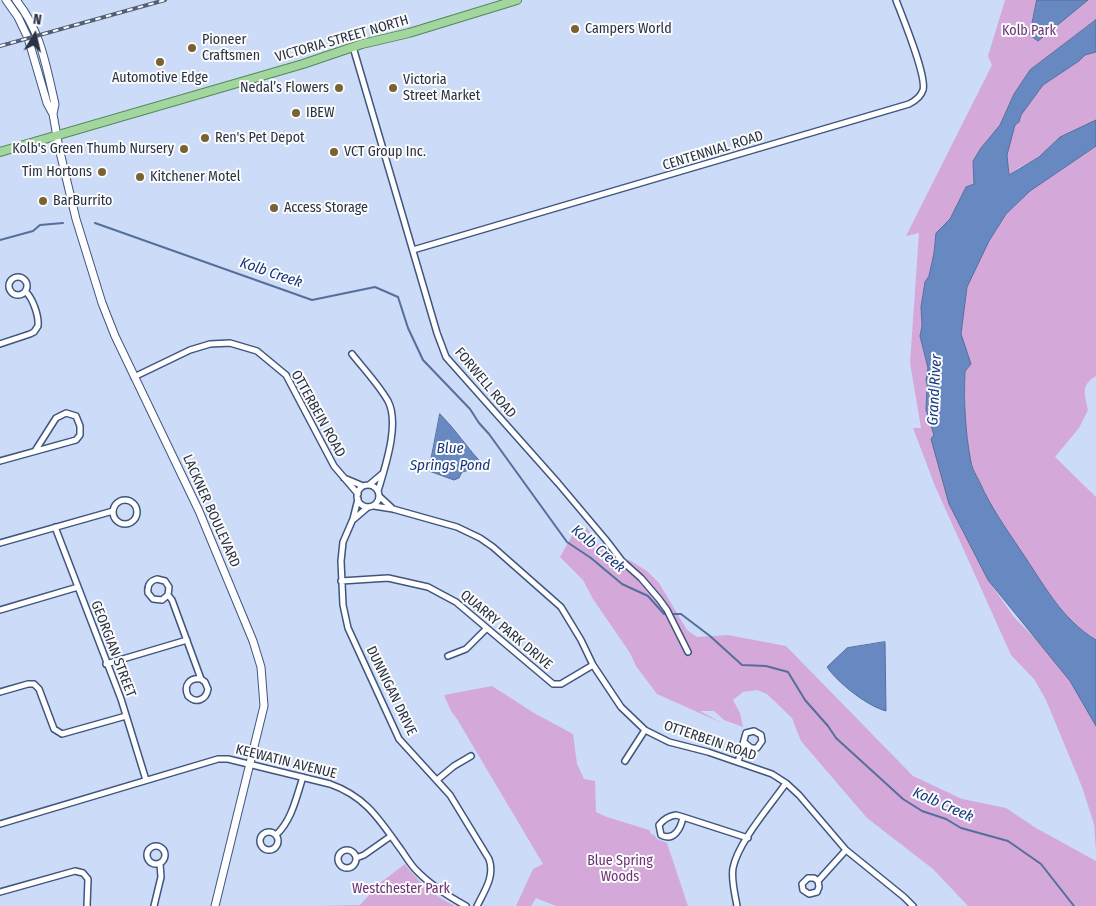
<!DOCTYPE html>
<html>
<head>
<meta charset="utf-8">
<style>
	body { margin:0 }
	#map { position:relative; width:1096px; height:906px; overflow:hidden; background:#cbdbf8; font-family:"Fira Sans Condensed",sans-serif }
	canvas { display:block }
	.north { position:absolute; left:10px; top:10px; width:50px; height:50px; -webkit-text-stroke:4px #fbfbfb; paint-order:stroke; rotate:9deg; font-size:14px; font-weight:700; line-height:20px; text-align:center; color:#283244 }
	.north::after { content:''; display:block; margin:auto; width:18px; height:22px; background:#283244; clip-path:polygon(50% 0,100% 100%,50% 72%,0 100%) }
</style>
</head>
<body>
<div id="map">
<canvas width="1096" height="906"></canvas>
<div class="north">N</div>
</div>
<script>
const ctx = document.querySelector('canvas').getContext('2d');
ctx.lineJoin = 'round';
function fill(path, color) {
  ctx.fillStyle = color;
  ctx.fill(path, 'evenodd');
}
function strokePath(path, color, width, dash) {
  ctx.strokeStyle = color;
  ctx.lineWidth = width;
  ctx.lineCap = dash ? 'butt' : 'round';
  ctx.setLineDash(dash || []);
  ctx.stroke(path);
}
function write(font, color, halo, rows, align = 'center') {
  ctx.font = font + ' "Fira Sans Condensed",sans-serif';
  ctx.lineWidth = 4;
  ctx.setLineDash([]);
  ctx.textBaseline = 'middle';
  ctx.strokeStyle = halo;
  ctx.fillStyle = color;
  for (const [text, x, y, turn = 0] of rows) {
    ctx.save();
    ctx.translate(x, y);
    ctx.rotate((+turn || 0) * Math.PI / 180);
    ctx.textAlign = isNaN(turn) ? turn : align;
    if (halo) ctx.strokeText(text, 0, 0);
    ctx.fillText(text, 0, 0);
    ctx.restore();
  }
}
fill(new Path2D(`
	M1005,0H1096V20L1030,70L1014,94L1000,125L981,148L973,161L974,184L966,187L950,219L941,227L935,240L934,253L929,276L925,282L921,307L922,326L920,336L928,368L926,380V410L934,435L949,504L988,580L1014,617L1045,649L1070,681L1096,726V851L1094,824L1082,787L1046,700L1034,679L1011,655L935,486L913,428H921L910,363L919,233L906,236L992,65L988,56Z
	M1096,52V120L1060,137L1039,157L1018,168L1009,176L1007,155L1015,125L1019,122L1021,115L1043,85L1079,61L1085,55Z
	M1096,146V376C1080,385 1085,395 1088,410L1079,428L1055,457L1096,497V640L1085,634L1069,618L1044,588L1029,563L994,512L971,464L966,429L965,371L961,334L967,287L978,257L1006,214L1030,191Z
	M576,525L587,528L599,546L606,551L631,561L647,571L659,583L687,630L697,637L728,635L786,646L913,776L962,799L1006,808L1036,828L1096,861V906H968L933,869L867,818L801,741L792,718L767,694L757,690L743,692L733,700L740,713L743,727L724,720L714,711H700L722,723L657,694L636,666L630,653L593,599L583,580L560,557L573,534Z
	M492,686L534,713L573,734L577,764L584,779L595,781L596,812L607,817L649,830L651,834L654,835L657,839L667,843L688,906H556L536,898L531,906H516L533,869L543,864L457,719L451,711L444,695Z
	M405,864C420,884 433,895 455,906H320L360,905L380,883Z`), '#d4a9da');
const water = new Path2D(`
	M1037,0H1088L1038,41L1030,35Z
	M1096,20V52L1085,55L1079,61L1043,85L1021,115L1019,122L1015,125L1007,155L1009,175L1039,157L1060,137L1096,120V146L1030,191L1006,214L989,241L967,287L961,334L971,364L965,371C964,401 965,432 971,462C972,469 977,476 980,483C992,509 1005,527 1021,551C1043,583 1061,619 1096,640V726L1070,681L988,580L949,504L931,439L934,435L926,410L927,385L926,380L928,368L920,336L922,326L921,307L925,282L929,276L934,253L936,233L950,219L966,187L974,184L973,161L981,148L1000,125L1014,94L1030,70Z
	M440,414C456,430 468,449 484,466L462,472L459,478L454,480L429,471Z
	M885,642L886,711C867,706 838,683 827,667L847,648Z`);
fill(water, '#6888c2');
strokePath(water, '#556e9c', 1);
strokePath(new Path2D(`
	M95,223L312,300L375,287L398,297L408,328L423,360L470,409L479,423L489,434L567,542L591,558L622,584L648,596L664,614H681L710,636L742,665L766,666L788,672L805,700L828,726L836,738L903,799L922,811L946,819L961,828L1008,841L1041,864L1074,906
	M0,240L33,231L40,225L63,223`), '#556e9c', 2);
const minor = new Path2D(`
	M353,47L437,333L446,357L558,483L606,540L622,561L641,578L659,599L667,610L688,652
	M413,250L909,104C915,101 921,96 923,90C927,76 902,16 896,0
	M9 286a9 9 0 1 1 18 0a9 9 0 1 1-18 0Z
	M0,344L30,334L34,332L38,326C39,316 33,299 26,292
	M352,354C363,368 379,385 388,401C400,424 385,467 378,491
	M134,377L190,350L210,344L230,343L257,351L286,375L334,466L358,494
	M0,461L76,440L80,435V426L76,416L66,413L56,418L35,451
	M344,478L363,486
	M369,485L382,474
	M357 496a11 11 0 1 1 22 0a11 11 0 1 1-22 0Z
	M379,496L393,509
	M358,499L353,519L343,542L341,561L343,605L348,628L399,739L450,795L489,859C495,876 485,890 477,906
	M113 512a12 12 0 1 1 24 0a12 12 0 1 1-24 0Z
	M374,506L393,509L457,527L480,538L493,547L561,607L581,640L593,665L621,707L645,730L669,742L708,752L772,774L786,783L799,795L846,850L904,897L913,906
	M354,519L368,507
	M55,527L121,699L146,780
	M0,543L113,511
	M341,581L388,578L428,587L456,602L553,684H561L593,665
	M168,595L162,600L153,599L148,593C147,585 150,581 157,579L165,581L169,587L168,595L172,600L201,679L205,682L208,689C206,700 196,704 188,696C183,685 190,677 201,679
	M0,610L78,587
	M448,656L466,649L486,629
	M106,664L187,640
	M0,692L28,684H34L39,689L54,729L62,734L126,716
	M625,761L645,730
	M738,762L746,733L754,731L761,735L762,741L757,748H751L745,743
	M437,780L454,766L471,756
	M676,815L683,817C681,828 674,842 661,835L659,825C663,820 669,816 676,815Z
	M683,817L748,838
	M0,824L218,759H228L330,784C367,797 380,821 402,851C406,857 411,865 416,870C430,885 448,896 466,906
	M260 841a9 9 0 1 1 18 0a9 9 0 1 1-18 0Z
	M276,835C292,820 296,798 303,777
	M147 855a9 9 0 1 1 18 0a9 9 0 1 1-18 0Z
	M338 859a9 9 0 1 1 18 0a9 9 0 1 1-18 0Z
	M356,858L364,855L391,836
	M818,881L814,878H808L802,884L803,890L809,894L817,892L819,887L818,881L846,850
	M0,892L75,871L83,873L88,879L87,906
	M154,906L161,877L160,864
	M737,906C735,894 731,880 733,868C738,842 771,805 786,783`);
const secondary = new Path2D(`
	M6,0L18,17L28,38L47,103L53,114L59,148L76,219L102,303L115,336L199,511L253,641L261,667L264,706L215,906
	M16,0C41,31 46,66 55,104L53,114`);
const primary = new Path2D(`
	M0,152L303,64L362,44L409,33L517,0`);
strokePath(minor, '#40567f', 8);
strokePath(secondary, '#40567f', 9);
strokePath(primary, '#508a55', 10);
strokePath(minor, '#fff', 5);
strokePath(secondary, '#fff', 7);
strokePath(primary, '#a3d59e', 8);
const rail = new Path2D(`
	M0,46L165,0`);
strokePath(rail, '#535f74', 4);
strokePath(rail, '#fbfbfb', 2, [5.5]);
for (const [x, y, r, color] of [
	[575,29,5,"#7a6232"],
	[192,48,5,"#7a6232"],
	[160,62,5,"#7a6232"],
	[339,88,5,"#7a6232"],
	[393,88,5,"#7a6232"],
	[296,113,5,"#7a6232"],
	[205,138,5,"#7a6232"],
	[184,149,5,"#7a6232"],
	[334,152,5,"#7a6232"],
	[102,172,5,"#7a6232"],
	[140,177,5,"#7a6232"],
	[43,201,5,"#7a6232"],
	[274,208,5,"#7a6232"]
]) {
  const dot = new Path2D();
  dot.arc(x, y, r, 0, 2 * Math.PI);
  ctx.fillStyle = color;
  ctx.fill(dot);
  strokePath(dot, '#fbfbfb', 2);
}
write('14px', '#283244', '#fbfbfb', [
	["Campers World",585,29],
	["Pioneer",202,40],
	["Craftsmen",202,56],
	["Automotive Edge",160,78,"center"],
	["Victoria",403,80],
	["Street Market",403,96],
	["Nedal’s Flowers",329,88,"right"],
	["IBEW",306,113],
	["Ren's Pet Depot",215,138],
	["Kolb's Green Thumb Nursery",174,149,"right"],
	["VCT Group Inc.",344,152],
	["Tim Hortons",92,172,"right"],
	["Kitchener Motel",150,177],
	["BarBurrito",53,201],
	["Access Storage",284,208]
], 'left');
write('14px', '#6d3276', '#fbfbfb', [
	["Kolb Park",1029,31],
	["Blue Spring",620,861],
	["Woods",620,877],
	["Westchester Park",401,889]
]);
write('14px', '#283244', '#fbfbfb', [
	["VICTORIA STREET NORTH",342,39,-16],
	["CENTENNIAL ROAD",713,151,-17],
	["FORWELL ROAD",485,383,50],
	["OTTERBEIN ROAD",318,414,61],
	["LACKNER BOULEVARD",211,511,66],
	["QUARRY PARK DRIVE",506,630,40],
	["GEORGIAN STREET",113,649,69],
	["DUNNIGAN DRIVE",391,691,64],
	["OTTERBEIN ROAD",710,741,19],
	["KEEWATIN AVENUE",286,762,14]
]);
write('italic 15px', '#15377d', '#fbfbfb', [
	["Kolb Creek",271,273,19],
	["Grand River",935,390,-87],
	["Blue",450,449],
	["Springs Pond",450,466],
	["Kolb Creek",598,549,40],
	["Kolb Creek",943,805,24]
]);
</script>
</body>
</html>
